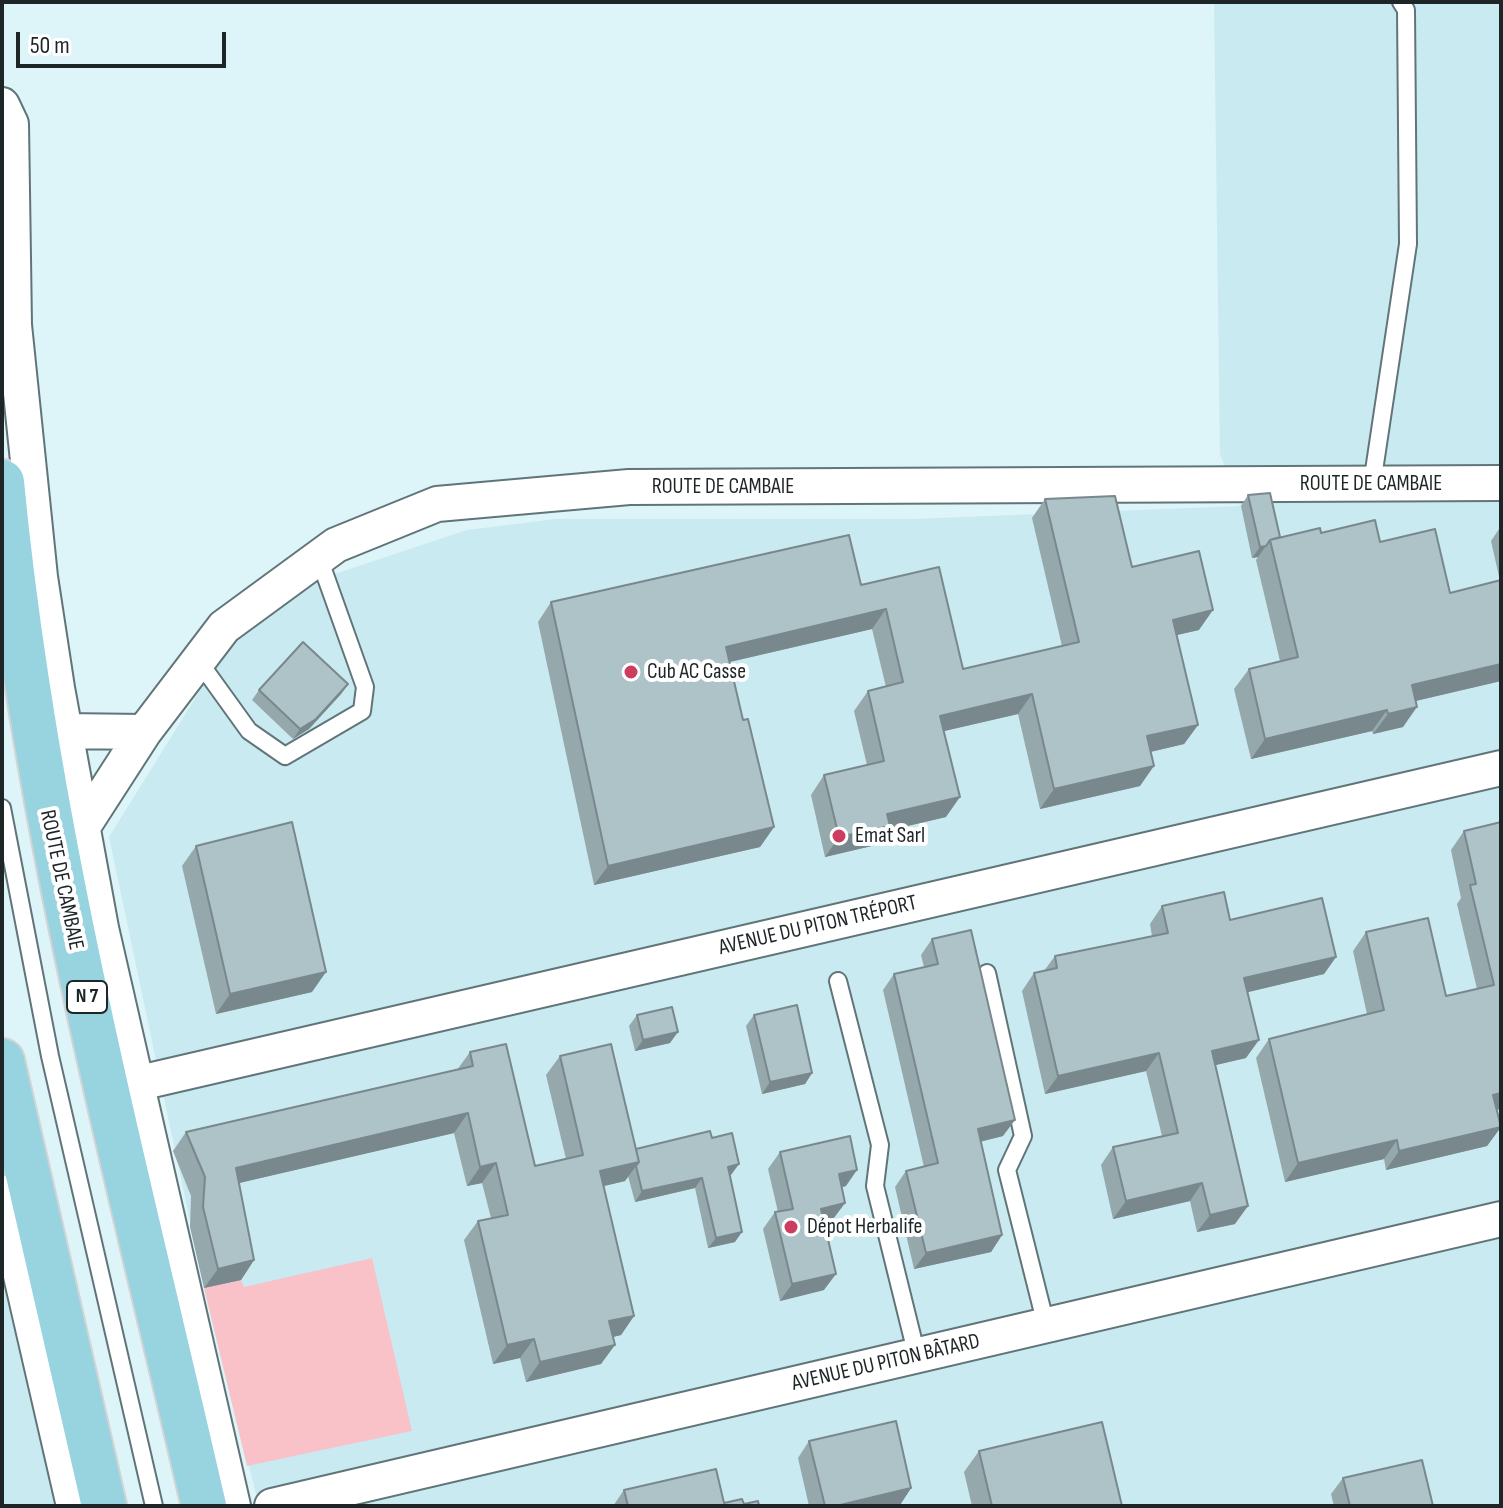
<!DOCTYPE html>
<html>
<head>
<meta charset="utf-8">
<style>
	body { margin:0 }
	#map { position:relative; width:1503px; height:1508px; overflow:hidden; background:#ddf4f9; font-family:"Sofia Sans Condensed",sans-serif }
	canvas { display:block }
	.frame { position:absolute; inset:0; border:4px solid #1d2527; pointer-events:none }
	.scale { position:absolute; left:16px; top:32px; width:210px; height:36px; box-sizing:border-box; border:4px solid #1d2527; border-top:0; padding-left:10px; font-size:24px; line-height:28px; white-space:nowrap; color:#1d2527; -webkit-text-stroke:6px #fff; paint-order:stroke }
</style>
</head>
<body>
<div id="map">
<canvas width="1503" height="1508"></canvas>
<div class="frame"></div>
<div class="scale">50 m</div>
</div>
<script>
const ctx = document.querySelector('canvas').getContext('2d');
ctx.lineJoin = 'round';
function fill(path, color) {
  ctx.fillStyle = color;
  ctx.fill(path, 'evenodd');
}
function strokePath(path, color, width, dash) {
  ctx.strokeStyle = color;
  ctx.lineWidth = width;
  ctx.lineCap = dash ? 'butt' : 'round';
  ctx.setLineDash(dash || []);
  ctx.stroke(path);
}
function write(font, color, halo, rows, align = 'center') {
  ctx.font = font + ' "Sofia Sans Condensed",sans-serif';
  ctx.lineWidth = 8;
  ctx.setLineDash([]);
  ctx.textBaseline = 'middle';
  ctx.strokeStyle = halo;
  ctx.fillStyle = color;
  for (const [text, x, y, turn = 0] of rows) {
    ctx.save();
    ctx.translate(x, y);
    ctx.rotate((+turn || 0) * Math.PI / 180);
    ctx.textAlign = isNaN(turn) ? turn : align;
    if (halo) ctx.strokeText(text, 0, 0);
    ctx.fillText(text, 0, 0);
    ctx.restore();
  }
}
fill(new Path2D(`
	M1214,2H1501V1506H259L204,1288L109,837L204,684L245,629L314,581L467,530L556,519H913L1240,506L1220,454Z
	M2,1192L74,1506H2Z`), '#caeaf1');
fill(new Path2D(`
	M372,1258L412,1431L247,1466L204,1288L241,1280L244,1287Z`), '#f9c2c9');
const service = new Path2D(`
	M1372,484L1408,244L1406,10L1401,2
	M200,663L249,731L285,756L362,711L365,687L319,558
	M2,808L50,1056L154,1506
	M987,973L1023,1136L1007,1170L1046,1325
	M838,981L880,1145L875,1186L917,1356`);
const minor = new Path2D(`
	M2,105L11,124L14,325L40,577L57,688L101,928L233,1506
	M64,731L144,732
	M84,825L144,732L224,627L336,545L437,504L629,487L1501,483
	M135,1084L1501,768
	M2,1193L74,1506
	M272,1506L1501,1219`);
const primary = new Path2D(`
	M2,482C35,829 126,1167 204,1506
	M2,1061L104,1506`);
strokePath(service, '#617579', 20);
strokePath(minor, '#617579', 38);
strokePath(primary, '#d2d3d4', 48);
strokePath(service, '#fff', 16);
strokePath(minor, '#fff', 34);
strokePath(primary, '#97d4e0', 44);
fill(new Path2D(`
	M1248,495L1280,537L1321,533L1380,542L1450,593L1500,581L1491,541L1501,526V681L1416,701L1403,727L1373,734L1372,731L1251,759L1234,689L1249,669L1280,661L1256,560L1258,557L1252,558L1241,506Z
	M1045,499L1132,567L1199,630L1177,635L1198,725L1184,744L1150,752L1140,786L1040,809L1018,714L944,731L946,817L886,831L876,845L825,857L811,795L824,775L867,765L854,711L868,691L886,687L872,629L730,662L743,720L774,827L760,847L594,885L538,622L551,602L861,585L963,669L1062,646L1032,518Z
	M348,684L341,694L309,729L293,739L252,700L259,690Z
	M1501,822L1497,1110L1501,1127L1487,1146L1386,1170L1384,1159L1285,1182L1256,1058L1269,1039L1367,1014L1353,951L1366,932L1446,996L1477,989L1457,904L1461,898L1451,850L1464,831Z
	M196,846L312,992L216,1014L182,866Z
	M1162,906L1230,920L1336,957L1324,974L1247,992L1246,1058L1215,1065L1235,1224L1197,1232L1190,1201L1113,1219L1101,1165L1113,1147L1162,1136L1146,1071L1045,1094L1022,991L1034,973L1044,971L1055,956L1152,936L1150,924Z
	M932,939L1003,1136L980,1142L1002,1235L991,1252L914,1269L895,1187L906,1171L924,1167L883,990L894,974L924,967L921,955Z
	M637,1015L670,1043L635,1051L629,1026Z
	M754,1015L812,1073L805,1084L762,1094L746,1026Z
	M470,1052L535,1166L566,1159L546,1075L560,1056L636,1149L712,1138L731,1175H730L735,1242L708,1248L695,1188L635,1202L628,1176L625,1181L604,1186L634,1316L621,1335L613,1337L601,1364L526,1382L520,1358L493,1364L464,1240L478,1221L491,1218L482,1183L467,1186L454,1133L239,1183L254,1260L241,1280L204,1288L190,1227L191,1196L173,1151L186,1132L457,1070Z
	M780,1152L846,1186L842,1187L845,1203L833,1219L824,1222V1290L780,1301L763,1229L775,1212H778L768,1169Z
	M809,1441L911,1488L900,1505L896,1506H809L798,1458Z
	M979,1451L1122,1506H972L964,1472Z
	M1343,1478L1433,1506H1334L1331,1494Z
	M624,1490L724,1503L744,1504L759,1506H613Z`), '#95a8ac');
fill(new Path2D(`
	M1266,546L1258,557L1252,558L1260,547Z
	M886,609L872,629L712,666L726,647Z
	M1213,610L1199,630L1159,639L1173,620Z
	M1501,664V681L1398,705L1412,685Z
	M348,684L341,694L309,729L293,739L300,729Z
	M1032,694L1018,714L927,735L940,716Z
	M1417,707L1403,727L1373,734L1388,714Z
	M1387,710L1372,731L1251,759L1265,739Z
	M1198,725L1184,744L1133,756L1147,736Z
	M1154,766L1140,786L1040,809L1054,789Z
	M960,797L946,817L886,831L876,845L825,857L839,837L887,814Z
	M774,827L760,847L594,885L608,866Z
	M1336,957L1324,974L1232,996L1244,978Z
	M326,972L312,992L216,1014L230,994Z
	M678,1032L670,1043L635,1051L643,1040Z
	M1259,1040L1246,1058L1199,1069L1212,1051Z
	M1159,1053L1146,1071L1045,1094L1058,1076Z
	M812,1073L805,1084L762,1094L770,1082Z
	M1501,1093V1109L1480,1114L1493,1095Z
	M468,1113L454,1133L222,1187L236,1168Z
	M1015,1120L1003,1136L966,1145L978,1129Z
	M1501,1127L1487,1146L1386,1170L1399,1151Z
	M1397,1140L1384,1159L1285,1182L1298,1163Z
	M639,1162L625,1181L587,1190L600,1171Z
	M496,1163L482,1183L467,1186L480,1167Z
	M739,1164L731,1175L720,1178L728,1167Z
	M857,1170L846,1186L827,1191L839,1174Z
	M702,1178L695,1188L635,1202L642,1191Z
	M1202,1183L1190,1201L1113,1219L1126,1201Z
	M845,1203L833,1219L809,1225L821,1209Z
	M1248,1206L1235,1224L1197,1232L1210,1215Z
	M742,1232L735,1242L708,1248L716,1238Z
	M1002,1235L991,1252L914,1269L926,1253Z
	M254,1260L241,1280L204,1288L218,1269Z
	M836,1274L824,1290L780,1301L792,1284Z
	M634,1316L621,1335L596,1341L609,1321Z
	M534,1339L520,1358L493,1364L507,1345Z
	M615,1345L601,1364L526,1382L540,1362Z
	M911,1488L900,1505L896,1506H836Z`), '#79888c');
const building = new Path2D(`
	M1270,493L1280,537L1270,540L1266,546L1260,547L1248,495Z
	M1115,496L1132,567L1199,551L1213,610L1173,620L1198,725L1147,736L1154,766L1054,789L1032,694L940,716L960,797L887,814L890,826L839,837L824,775L884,761L868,691L903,682L886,609L726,647L743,720L748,719L774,827L608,866L551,602L849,535L861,585L939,567L963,669L1079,642L1045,499Z
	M1375,520L1380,542L1435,529L1450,593L1501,580V664L1412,685L1417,707L1388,714L1387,710L1265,739L1249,669L1298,657L1270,540L1320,528L1321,533Z
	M303,642L348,684L316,719L300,729L259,690Z
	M292,822L326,972L230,994L196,846Z
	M1501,822V1093L1493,1095L1501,1127L1399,1151L1397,1140L1298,1163L1269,1039L1384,1010L1366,932L1428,918L1446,996L1494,985L1470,885L1476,884L1464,831Z
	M1224,892L1230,920L1322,898L1336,957L1244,978L1259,1040L1212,1051L1248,1206L1210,1215L1202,1183L1126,1201L1113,1147L1178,1133L1159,1053L1058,1076L1034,973L1057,968L1055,956L1168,933L1162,906Z
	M971,930L1015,1120L978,1129L1002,1235L926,1253L906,1171L938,1163L894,974L938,964L932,939Z
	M797,1005L812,1073L770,1082L754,1015Z
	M672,1007L678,1032L643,1040L637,1015Z
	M506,1044L535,1166L583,1155L560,1056L611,1044L639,1162L600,1171L634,1316L609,1321L615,1345L540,1362L534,1339L507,1345L478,1221L508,1215L496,1163L480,1167L468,1113L236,1168L254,1260L218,1269L203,1207L205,1177L186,1132L473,1066L470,1052Z
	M710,1131L712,1138L732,1133L739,1164L728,1167L742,1232L716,1238L702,1178L642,1191L636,1166L639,1162L636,1149Z
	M850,1136L857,1170L839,1174L845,1203L821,1209L836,1274L792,1284L775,1212L793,1209L780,1152Z
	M896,1421L911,1488L836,1506H825L809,1441Z
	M1102,1422L1122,1506H992L979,1451Z
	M1422,1460L1433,1506H1350L1343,1478Z
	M716,1469L724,1503L742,1499L744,1504L758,1501L759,1506H628L624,1490Z`);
fill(building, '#adc3c8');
strokePath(building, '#79888c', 2);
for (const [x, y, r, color] of [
	[631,672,8,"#cd3d60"],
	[839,836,8,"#cd3d60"],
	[791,1227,8,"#cd3d60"]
]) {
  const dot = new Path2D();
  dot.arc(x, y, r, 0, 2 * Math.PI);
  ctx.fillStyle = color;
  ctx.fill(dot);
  strokePath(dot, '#fff', 3);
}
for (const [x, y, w] of [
	[87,997,40]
]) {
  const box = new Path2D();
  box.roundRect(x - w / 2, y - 16, w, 32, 6);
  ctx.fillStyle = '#fff';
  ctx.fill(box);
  strokePath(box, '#1d2527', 2);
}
write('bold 20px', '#1d2527', null, [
	["N 7",87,997]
]);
write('22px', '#1d2527', '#fff', [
	["ROUTE DE CAMBAIE",1371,484],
	["ROUTE DE CAMBAIE",723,487],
	["ROUTE DE CAMBAIE",61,880,78],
	["AVENUE DU PITON TRÉPORT",818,926,-13],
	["AVENUE DU PITON BÂTARD",886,1363,-13]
]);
write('22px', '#1d2527', '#fff', [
	["Cub AC Casse",647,672],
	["Emat Sarl",855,836],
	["Dépot Herbalife",807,1227]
], 'left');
</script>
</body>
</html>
